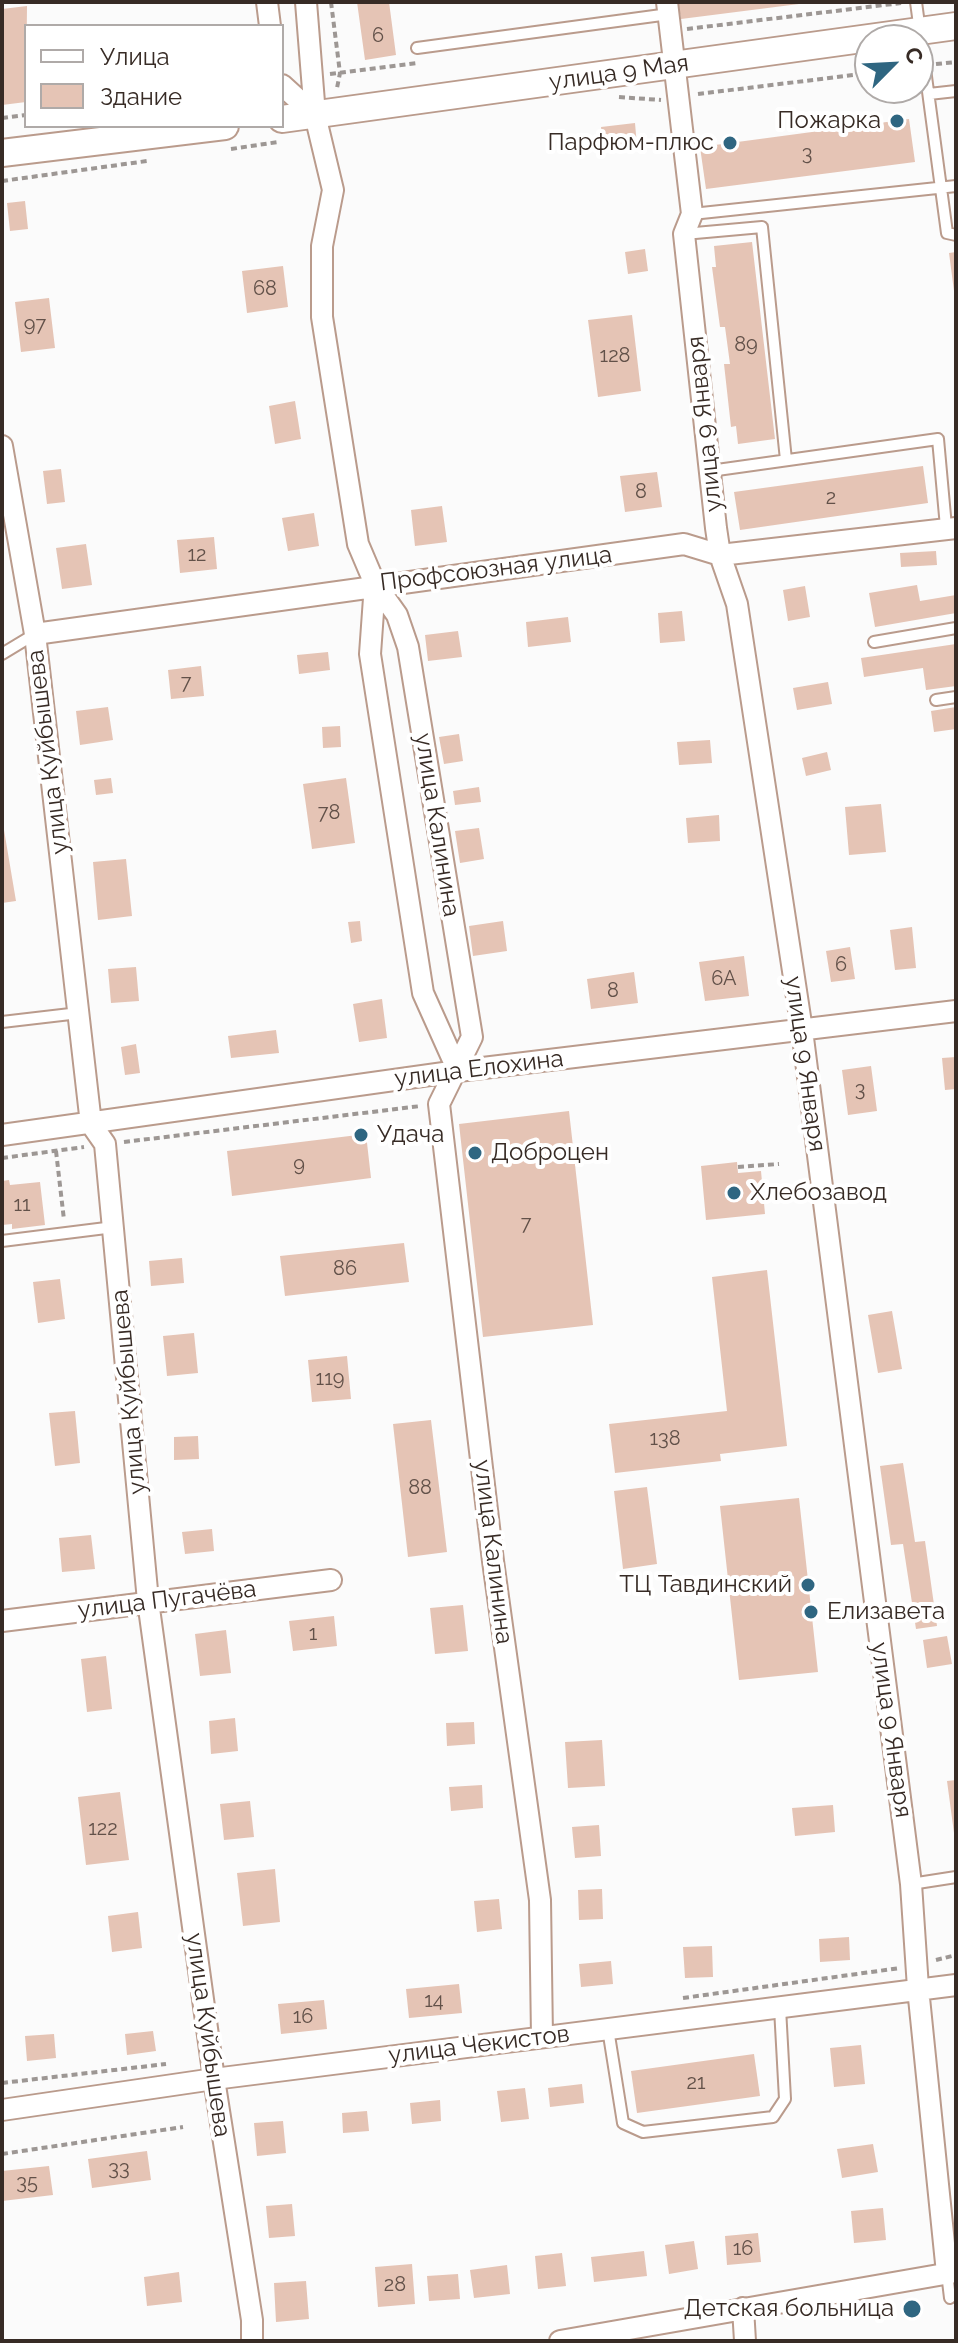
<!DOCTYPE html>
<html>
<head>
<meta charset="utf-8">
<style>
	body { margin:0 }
	#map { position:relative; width:958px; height:2343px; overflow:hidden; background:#fbfbfb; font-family:Raleway,sans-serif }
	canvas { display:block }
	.frame { position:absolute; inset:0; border:4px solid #372b25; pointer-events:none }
	.legend { position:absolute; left:24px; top:24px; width:260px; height:104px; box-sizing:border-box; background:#fff; border:2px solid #afaaa8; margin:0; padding:10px 14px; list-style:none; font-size:24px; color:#372b25 }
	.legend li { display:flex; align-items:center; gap:16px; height:40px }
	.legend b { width:40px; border:2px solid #afaaa8 }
	.north { position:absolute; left:854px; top:24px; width:80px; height:80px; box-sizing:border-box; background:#fff; border:2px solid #afaaa8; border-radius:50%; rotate:66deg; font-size:22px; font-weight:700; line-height:32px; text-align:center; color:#372b25 }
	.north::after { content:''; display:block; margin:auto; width:28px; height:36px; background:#2f6681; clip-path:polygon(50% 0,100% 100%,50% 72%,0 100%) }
</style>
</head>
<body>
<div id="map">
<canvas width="958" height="2343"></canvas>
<div class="frame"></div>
<ul class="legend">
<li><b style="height:10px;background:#fff"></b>Улица</li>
<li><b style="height:22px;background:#e5c4b5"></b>Здание</li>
</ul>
<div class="north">С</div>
</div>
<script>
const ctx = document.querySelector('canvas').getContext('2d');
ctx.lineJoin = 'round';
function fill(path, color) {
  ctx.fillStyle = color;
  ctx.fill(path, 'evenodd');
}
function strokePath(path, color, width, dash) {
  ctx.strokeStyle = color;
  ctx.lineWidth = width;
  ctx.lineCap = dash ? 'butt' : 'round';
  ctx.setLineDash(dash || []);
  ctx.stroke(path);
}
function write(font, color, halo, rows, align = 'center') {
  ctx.font = font + ' Raleway,sans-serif';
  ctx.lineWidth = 8;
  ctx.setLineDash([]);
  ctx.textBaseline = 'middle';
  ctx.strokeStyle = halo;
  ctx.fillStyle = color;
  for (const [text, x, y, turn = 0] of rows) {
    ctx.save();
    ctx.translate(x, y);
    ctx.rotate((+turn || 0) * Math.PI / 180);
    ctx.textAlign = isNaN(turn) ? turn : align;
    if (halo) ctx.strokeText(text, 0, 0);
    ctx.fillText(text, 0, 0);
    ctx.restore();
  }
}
fill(new Path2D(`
	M357,2H389L396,55L365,60Z
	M678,2H799V4L681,19Z
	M27,6L26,102L2,105V9Z
	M909,119L915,162L706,189L700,147Z
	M635,123L637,146L604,151L601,127Z
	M25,201L28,229L10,231L7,203Z
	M752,242L775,439L738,444L736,426L731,427L724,364H730L725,327H720L712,267H716L714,246Z
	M645,249L648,271L628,274L625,252Z
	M956,252V291H954L949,253Z
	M283,266L288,307L247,313L242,271Z
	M49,298L55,348L21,352L15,302Z
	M632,315L641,391L598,397L588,320Z
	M295,401L301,439L275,444L269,406Z
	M923,466L928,503L740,530L734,492Z
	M61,469L65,502L47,504L43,471Z
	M657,472L662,507L625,512L620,476Z
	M442,506L447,542L415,546L411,510Z
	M314,513L319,546L288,551L282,518Z
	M214,537L217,569L180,573L177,540Z
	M86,544L92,585L62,589L56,548Z
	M936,551L937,565L901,567L900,553Z
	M917,585L920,601L956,595V613L875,627L869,593Z
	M805,586L810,617L788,621L783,590Z
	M682,611L685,641L660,643L658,613Z
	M568,617L571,642L528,647L526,622Z
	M458,631L462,657L428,661L425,635Z
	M956,644V686L926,690L923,668L864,677L861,658Z
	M328,652L330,670L299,674L297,655Z
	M201,666L204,696L171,699L168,670Z
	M828,682L832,704L797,710L793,688Z
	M108,707L113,740L80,745L76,711Z
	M956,707V729L934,732L931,711Z
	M340,726L341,747L323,748L322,727Z
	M459,734L463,761L444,764L439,737Z
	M710,740L712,763L679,765L677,742Z
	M827,752L831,770L806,776L802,758Z
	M111,778L113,793L96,795L94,780Z
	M346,778L355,843L312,849L303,784Z
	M479,787L481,802L455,805L453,791Z
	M881,804L886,852L849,855L845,807Z
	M719,815L720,841L688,843L686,818Z
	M2,818L16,901L2,903Z
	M479,828L484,859L460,863L455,831Z
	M126,859L132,916L98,920L93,862Z
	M360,921L362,941L351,943L348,922Z
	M503,921L507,951L473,956L469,926Z
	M912,927L916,968L895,970L890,930Z
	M850,947L855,979L831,982L826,951Z
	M744,956L749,996L705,1001L699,962Z
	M136,967L139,1001L111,1003L108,969Z
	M634,972L638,1003L591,1009L587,979Z
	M382,999L387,1038L359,1042L353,1004Z
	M276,1030L279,1053L231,1058L228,1036Z
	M136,1044L140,1073L125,1075L121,1047Z
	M956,1057V1089L945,1090L942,1058Z
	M871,1066L877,1111L848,1115L842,1070Z
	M569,1111L593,1325L483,1337L459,1124Z
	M366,1134L371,1178L232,1196L227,1151Z
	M737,1162L738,1173L761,1171L765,1214L706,1220L701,1166Z
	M9,1180L10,1185L40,1182L45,1225L12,1229V1224L2,1225V1181Z
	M404,1243L409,1282L285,1296L280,1256Z
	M182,1258L184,1283L151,1286L149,1261Z
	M767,1270L787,1446L720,1454L721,1461L615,1473L609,1424L727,1411L712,1277Z
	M60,1279L65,1319L38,1323L33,1282Z
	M892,1311L902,1369L878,1373L868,1315Z
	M194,1333L198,1373L167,1376L163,1336Z
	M347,1356L351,1399L312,1402L308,1360Z
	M75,1411L80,1463L55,1466L49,1413Z
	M431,1420L447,1552L408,1557L393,1424Z
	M198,1436L199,1459L174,1460V1437Z
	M903,1463L915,1542L925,1541L937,1626L916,1629L903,1544L891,1545L880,1466Z
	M647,1487L657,1564L623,1569L614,1491Z
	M799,1498L818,1672L739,1680L720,1506Z
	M212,1529L214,1551L185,1554L182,1532Z
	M91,1535L95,1569L62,1572L59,1538Z
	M463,1605L468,1651L435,1654L430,1608Z
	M334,1616L337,1646L293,1651L289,1621Z
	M226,1630L231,1673L200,1676L195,1634Z
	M947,1636L952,1664L927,1668L923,1640Z
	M106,1656L112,1709L87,1712L81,1659Z
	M235,1718L238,1751L211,1754L209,1721Z
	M474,1722L475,1744L447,1746L446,1723Z
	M602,1740L605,1786L568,1788L565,1742Z
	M956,1780V1833H954L947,1781Z
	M482,1785L483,1808L451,1811L449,1787Z
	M120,1792L129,1860L86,1865L78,1797Z
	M250,1801L254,1837L224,1840L220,1804Z
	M833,1805L835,1832L795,1836L792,1808Z
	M599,1825L601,1856L575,1858L572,1827Z
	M275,1869L280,1922L243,1926L237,1873Z
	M602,1889L603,1919L579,1920L578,1890Z
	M499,1899L502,1929L477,1932L474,1901Z
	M138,1912L142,1948L112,1952L108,1916Z
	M849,1937L850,1960L820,1962L819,1939Z
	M712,1946L713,1977L685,1978L683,1947Z
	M611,1961L613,1984L581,1987L579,1964Z
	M459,1984L462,2013L409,2018L406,1989Z
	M324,2000L327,2029L281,2034L278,2004Z
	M153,2031L156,2051L127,2055L125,2034Z
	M54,2034L56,2058L27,2061L25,2036Z
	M861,2045L865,2084L834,2087L830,2048Z
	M754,2054L760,2096L637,2113L631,2071Z
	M582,2084L584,2103L550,2107L548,2088Z
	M525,2088L529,2119L501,2122L497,2091Z
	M440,2100L441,2121L412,2124L410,2103Z
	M367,2111L369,2131L343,2133L342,2113Z
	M283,2121L286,2153L257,2156L254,2123Z
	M873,2144L878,2172L842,2178L837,2149Z
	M147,2151L151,2180L92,2188L88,2159Z
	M49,2166L53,2195L2,2201V2171Z
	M292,2204L295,2236L269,2238L266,2206Z
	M883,2208L886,2240L854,2243L851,2211Z
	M758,2233L761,2262L727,2265L725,2236Z
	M694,2241L698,2269L669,2274L665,2245Z
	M644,2251L647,2276L594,2282L591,2257Z
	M562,2253L566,2286L538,2289L535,2256Z
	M412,2264L415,2304L378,2307L375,2267Z
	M507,2265L510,2294L474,2298L470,2270Z
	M179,2272L182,2302L147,2306L144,2277Z
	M458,2274L460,2299L429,2301L427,2276Z
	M306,2281L309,2319L276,2322L274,2283Z`), '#e5c4b5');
const service = new Path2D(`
	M916,2L947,233L956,235
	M417,48L669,14
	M929,94L956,91
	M692,214L956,186
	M684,234L762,227L786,460
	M710,471L938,439L946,527
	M874,642L956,628
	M2,654L35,634
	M936,700L956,697
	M2,1022L79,1013
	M2,1241L114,1227
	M911,1884L956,1877
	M608,2029L623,2123L643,2132L773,2117L785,2099L780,2008
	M947,2273L950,2298`);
const minor = new Path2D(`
	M267,2L270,26
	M306,2L315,115
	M667,2L692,214L684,234L716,528L720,555L737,604L802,1030L911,1884L918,1988L947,2273
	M282,85L315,115L333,190L322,246V317L358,544L375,584L370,654L423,993L458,1071
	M2,446L35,634L91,1124L105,1144L148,1601L214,2079L252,2320V2341
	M375,584L397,615L408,647L472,1037L439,1104L493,1561L540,1900L542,2037
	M35,634L684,544L720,555L956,528
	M2,1135L458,1071L956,1011
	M2,1621L331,1580
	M2,2110L214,2079L956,1985
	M743,2308L745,2341
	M560,2341L956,2272`);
const tertiary = new Path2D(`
	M282,119L956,26
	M2,153L225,126`);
strokePath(service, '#ba9b8c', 14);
strokePath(minor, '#ba9b8c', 24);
strokePath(tertiary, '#ba9b8c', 30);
strokePath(new Path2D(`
	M331,2L340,73L337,88
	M687,29L901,3
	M936,64L956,62
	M330,74L417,63
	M698,94L870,73
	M619,97L661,100
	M2,118L26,115
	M231,149L278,142
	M2,181L147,161
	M124,1142L421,1106
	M56,1151L64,1220
	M2,1158L84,1147
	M738,1167L779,1164
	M936,1960L956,1955
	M683,1998L900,1968
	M2,2083L166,2064
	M2,2154L183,2127`), '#9d9794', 4, [6, 4]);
strokePath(service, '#fff', 10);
strokePath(minor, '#fff', 20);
strokePath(tertiary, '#fff', 26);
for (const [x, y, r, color] of [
	[897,121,8,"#2f6681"],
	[730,143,8,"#2f6681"],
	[361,1135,8,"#2f6681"],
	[475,1153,8,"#2f6681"],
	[734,1193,8,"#2f6681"],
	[808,1585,8,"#2f6681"],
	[811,1612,8,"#2f6681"],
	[912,2309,10,"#2f6681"]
]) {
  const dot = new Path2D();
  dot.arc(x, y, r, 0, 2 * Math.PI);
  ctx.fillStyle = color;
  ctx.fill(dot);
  strokePath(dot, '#fff', 3);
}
write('20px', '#625149', null, [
	["6",378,36],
	["3",807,154],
	["68",265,289],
	["97",35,325],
	["89",746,345],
	["128",615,356],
	["8",641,492],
	["2",831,498],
	["12",197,555],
	["7",186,683],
	["78",329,813],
	["6",841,965],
	["6А",724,979],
	["8",613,991],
	["3",860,1090],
	["9",299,1165],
	["11",22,1205],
	["7",526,1224],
	["86",345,1269],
	["119",330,1379],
	["138",665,1439],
	["88",420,1488],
	["1",313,1634],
	["122",103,1829],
	["14",434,2001],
	["16",303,2017],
	["21",696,2083],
	["33",119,2169],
	["35",27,2183],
	["16",743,2249],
	["28",395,2285]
]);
write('24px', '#372b25', '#fff', [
	["улица 9 Мая",619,73,-8],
	["улица 9 Января",705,424,-96],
	["Профсоюзная улица",496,569,-7],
	["улица Куйбышева",48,752,-97],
	["улица Калинина",437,825,81],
	["улица 9 Января",805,1064,82],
	["улица Елохина",479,1069,-7],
	["улица Куйбышева",129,1392,-95],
	["улица Калинина",493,1552,83],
	["улица Пугачёва",167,1600,-7],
	["улица 9 Января",891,1730,82],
	["улица Куйбышева",208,2035,82],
	["улица Чекистов",479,2045,-7]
]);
write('24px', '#372b25', '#fff', [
	["Пожарка",881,121],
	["Парфюм-плюс",714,143],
	["Удача",377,1135,"left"],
	["Доброцен",491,1153,"left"],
	["Хлебозавод",750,1193,"left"],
	["ТЦ Тавдинский",792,1585],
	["Елизавета",827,1612,"left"],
	["Детская больница",894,2309]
], 'right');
</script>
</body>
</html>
